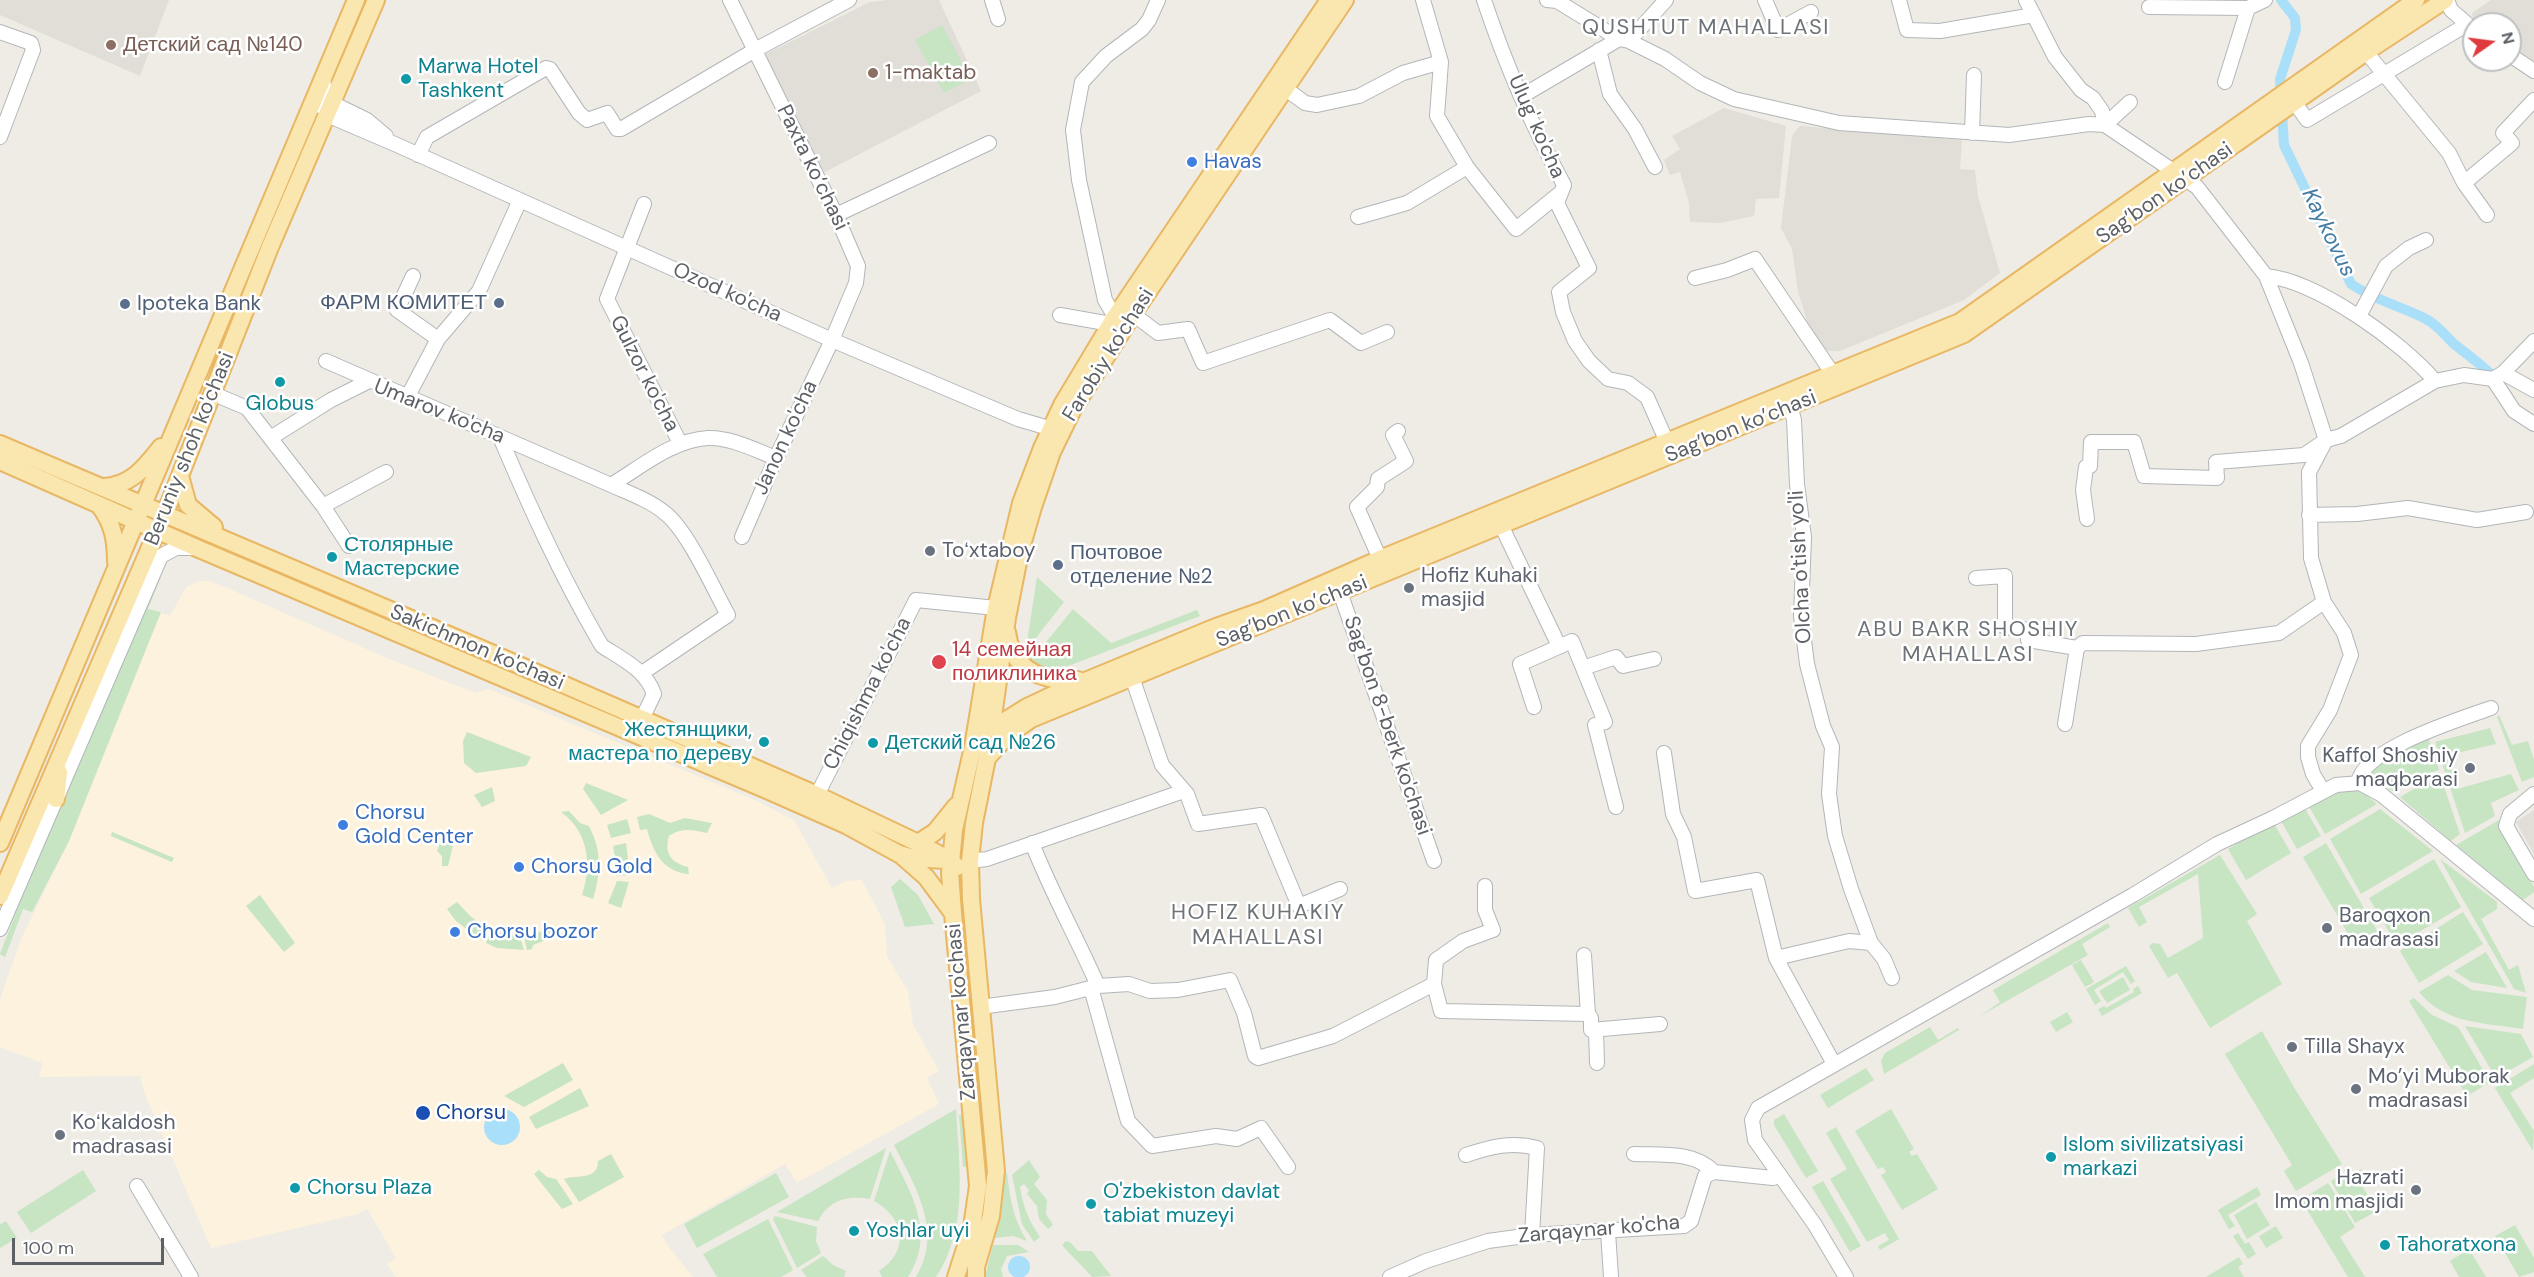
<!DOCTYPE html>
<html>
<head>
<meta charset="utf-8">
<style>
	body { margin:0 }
	#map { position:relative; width:2534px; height:1277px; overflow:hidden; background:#eeece5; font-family:"DM Sans",sans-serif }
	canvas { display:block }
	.north { position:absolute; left:2462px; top:12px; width:60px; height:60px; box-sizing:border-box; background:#fff; border:2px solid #bec0c1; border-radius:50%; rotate:76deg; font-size:16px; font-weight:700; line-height:24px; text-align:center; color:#5d6165 }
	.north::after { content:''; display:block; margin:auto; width:21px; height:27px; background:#df3b3e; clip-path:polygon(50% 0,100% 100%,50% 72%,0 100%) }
	.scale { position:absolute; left:12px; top:1238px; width:152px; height:27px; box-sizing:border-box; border:3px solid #5d6165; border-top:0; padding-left:8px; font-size:18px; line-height:21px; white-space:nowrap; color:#5d6165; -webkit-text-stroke:4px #fff; paint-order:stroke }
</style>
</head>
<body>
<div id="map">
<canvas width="2534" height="1277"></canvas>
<div class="north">N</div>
<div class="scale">100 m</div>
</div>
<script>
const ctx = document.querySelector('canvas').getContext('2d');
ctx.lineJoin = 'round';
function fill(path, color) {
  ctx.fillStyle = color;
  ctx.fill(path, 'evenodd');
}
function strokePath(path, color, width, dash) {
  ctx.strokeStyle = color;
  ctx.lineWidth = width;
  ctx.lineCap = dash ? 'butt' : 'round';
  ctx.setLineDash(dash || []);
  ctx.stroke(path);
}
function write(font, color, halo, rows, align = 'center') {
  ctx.font = font + ' "DM Sans",sans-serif';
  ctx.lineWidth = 5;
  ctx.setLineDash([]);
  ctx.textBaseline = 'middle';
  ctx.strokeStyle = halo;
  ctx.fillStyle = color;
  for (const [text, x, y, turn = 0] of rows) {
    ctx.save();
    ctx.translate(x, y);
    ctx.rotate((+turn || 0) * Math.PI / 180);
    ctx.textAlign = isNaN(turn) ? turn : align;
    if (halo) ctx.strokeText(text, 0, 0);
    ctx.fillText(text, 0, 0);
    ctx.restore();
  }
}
fill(new Path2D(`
	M199,581H209L232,590L387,658L450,683L476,693L489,689L755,800L794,820L832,888L846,881L862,880L885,924L887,956L908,991L913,1024L939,1071L927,1078L939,1104L797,1183L785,1164L662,1235L668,1246L693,1277H396L387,1264L396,1258L367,1209L358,1214L211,1248L144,1092L140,1076L39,1077L42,1063L0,1047V999L21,939L69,841L158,616L161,612L170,616L186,587Z`), '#fcf2dd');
fill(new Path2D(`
	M0,0H169L140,76L0,15Z
	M888,0H939L981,91L821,174L764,55L870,2Z
	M2491,0H2534V66L2510,52V24L2474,26L2472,13Z
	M1724,108L1786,126L1779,198L1756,199L1754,216L1720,223L1690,222L1689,203L1680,172L1670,175L1664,160L1680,149L1672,136Z
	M1800,126L1962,140L1960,169L1975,170L1978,196L2000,273L1964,300L1840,351H1820L1809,328L1798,291L1792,249L1781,228L1792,136Z
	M2534,810V854L2516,822Z`), '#e1ddd7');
fill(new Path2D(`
	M942,25L971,79L944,93L915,40Z
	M158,575L161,577L148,609L161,612L69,841L32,912L23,909L5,957L0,954L44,840Z
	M1037,577L1064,602L1035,639L1043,646L1073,609L1111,643L1197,610L1200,616L1068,666L1051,668L1039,666L1030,659L1026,649Z
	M2499,715L2512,745L2528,741L2534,760V777L2522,782L2497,717Z
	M2490,728L2496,744L2448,755L2457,789L2511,774L2519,790L2491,803L2495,816L2465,833L2435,742Z
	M467,732L531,757L526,766L476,773L464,763L463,741Z
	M2428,737L2439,770L2424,775L2394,792L2368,776L2375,768Z
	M2441,778L2460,834L2451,841L2400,797L2426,782Z
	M586,783L628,800L601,815L583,789Z
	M492,787L495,801L482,807L474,795Z
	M2355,790L2366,795L2377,804L2325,834L2308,805L2336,791Z
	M2304,807L2321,836L2297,849L2281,821Z
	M2380,809L2433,851L2361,894L2330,839Z
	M569,811L580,823L589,826C602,851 601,873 593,899L582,895C592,865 589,832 561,812Z
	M649,814L670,823L685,818L712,823L707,833C693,830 682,827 669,836C664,853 671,863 688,867L689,874C663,872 653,852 647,829L640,830L637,817Z
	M627,819L631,833L611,838L607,825Z
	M2499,820L2534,887V892L2523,900L2456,845Z
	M2273,822L2291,853L2246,880L2228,849Z
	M112,832L174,858L172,862L111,836Z
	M443,834L455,837L448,866H442V856L437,851Z
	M626,843L630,875L618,876L613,846Z
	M2326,843L2386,946L2379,950L2370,935L2354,944L2303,857Z
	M2220,855L2257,914L2247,921L2282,984L2210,1028L2177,973L2168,978L2149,946L2153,943L2160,944L2168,958L2203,938L2198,874L2139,907L2147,922L2139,927L2128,908Z
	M2434,859L2461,907L2397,945L2369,898Z
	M2440,859L2497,902V909L2481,919L2509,970L2518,965L2526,993L2514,989Z
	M900,879L918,895L934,924L905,927L891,887Z
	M617,881L629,882L621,908L608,903Z
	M260,895L295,943L284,952L246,906Z
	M457,902L470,916L488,929L482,941L456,921L447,909Z
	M2463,912L2483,944L2419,983L2400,951Z
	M2108,923L2110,927L2082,944L2088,955L1980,1016L2000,1002L1993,990Z
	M552,928L555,933L546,940L533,945L532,949L527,950L524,937Z
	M491,930L520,937L524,950L497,948L486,943Z
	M2486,952L2507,988L2471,982L2454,971Z
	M2081,960L2094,982L2085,987L2072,965Z
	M2126,966L2135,981L2131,984L2123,972L2094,990L2101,1001L2095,1005L2086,989Z
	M2448,975L2472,990L2527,997L2523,1029C2486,1023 2444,1024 2419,992Z
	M2123,977L2130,990L2107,1003L2099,991Z
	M2138,986L2142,993L2102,1016L2098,1009L2104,1006L2106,1008L2134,992L2133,989Z
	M2414,998L2432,1015L2458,1027L2490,1082L2467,1096L2409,1001Z
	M2067,1012L2073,1022L2056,1032L2050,1022Z
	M2465,1026L2521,1034L2533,1057L2496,1078Z
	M1930,1027L1938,1040L1958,1028L1959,1030L1884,1074L1881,1061L1885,1053Z
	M2262,1031L2295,1089L2342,1164L2296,1191L2284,1171L2292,1165L2225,1054Z
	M563,1063L573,1080L524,1107L504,1096Z
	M2534,1064V1078L2510,1093L2534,1131L2533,1151L2495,1088Z
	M1866,1068L1874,1080L1828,1108L1820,1095Z
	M580,1088L589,1106L536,1129L529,1117Z
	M956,1109C959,1165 969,1228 936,1277H916C944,1232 915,1186 894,1145Z
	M1891,1109L1914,1149L1909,1152L1912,1156L1917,1154L1938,1189L1902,1210L1881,1175L1886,1172L1883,1167L1878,1169L1855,1131Z
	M1784,1114L1818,1171L1806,1178L1774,1125V1120Z
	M959,1115H965L969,1167H963Z
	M1836,1127L1899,1239L1880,1250L1878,1246L1889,1240L1885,1233L1867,1242L1830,1179L1847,1169L1826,1133Z
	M886,1148L870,1199C847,1195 829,1200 818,1221L777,1212Z
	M890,1151C910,1191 937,1233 908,1277H882L879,1271C910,1251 905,1218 874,1201Z
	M611,1154L624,1177L579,1202L564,1179C577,1174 598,1181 598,1161Z
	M1029,1160L1040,1177L1034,1184L1047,1200L1046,1214L1053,1225L1048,1229L1039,1219L1037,1206L1027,1194L1029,1190L1024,1184L1020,1187C1023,1207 1029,1221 1040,1237L1034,1242L1022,1224L1012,1175Z
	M2362,1169L2364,1174L2358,1179L2377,1211L2355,1223L2331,1181L2347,1172L2352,1174Z
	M83,1170L96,1191L31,1233L17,1212Z
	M539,1170L547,1177L556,1179L573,1204L562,1209L534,1174Z
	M776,1173L789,1197L697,1248L684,1224Z
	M1004,1173H1007C1010,1198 1013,1219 1027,1241L1013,1236L994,1238Z
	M1823,1181L1861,1246L1850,1252L1812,1187Z
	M2328,1183L2355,1227L2340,1237L2365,1277H2348L2301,1200Z
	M2257,1187L2261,1195L2228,1215L2235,1226L2229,1229L2218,1210Z
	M2256,1202L2270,1225L2247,1239L2234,1215Z
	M775,1216L817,1227L816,1241L821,1253L797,1268L773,1219Z
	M768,1219L793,1270L781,1277H717L703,1254Z
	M6,1221L17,1238L0,1248V1224Z
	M2515,1225L2534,1258V1272L2519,1277L2495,1236Z
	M2276,1226L2283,1238L2266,1248L2259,1236Z
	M2238,1233L2245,1244L2249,1242L2256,1254L2248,1259L2233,1236Z
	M1066,1241L1071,1243L1078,1251H1092L1111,1276L1092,1277C1082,1265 1071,1256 1062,1245Z
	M993,1245H1018L1029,1252L1007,1256L1001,1269L1003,1277H985Z
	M2469,1249L2486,1277H2459L2450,1261Z
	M823,1256L833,1265L846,1271L844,1277H807L801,1270Z
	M2239,1257L2243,1264L2238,1267L2244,1277H2206Z`), '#c7e4c3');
fill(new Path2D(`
	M484 1127a18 18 0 1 1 36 0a18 18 0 1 1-36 0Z
	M1008 1267a11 11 0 1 1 22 0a11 11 0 1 1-22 0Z`), '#aadffa');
strokePath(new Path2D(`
	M2281,0L2295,18L2296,30L2280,79L2284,145L2351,284C2374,300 2401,306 2426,319C2436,324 2445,335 2453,343C2469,356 2485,367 2499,382`), '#aadffa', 10);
const minor = new Path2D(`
	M730,0L836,215L858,266L856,283L832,340L776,458L742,537
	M992,0L998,19
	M1423,0L1441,62L1437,116L1467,167L1516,229L1559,194
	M1484,0C1505,63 1532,126 1564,185L1557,203L1589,268L1559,292L1563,312L1575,341L1589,361L1608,379L1628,383L1647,397L1667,442
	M1547,0L1557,1L1619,39L1629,41L1665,59L1700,83L1734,99L1839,123L2009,135L2089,124L2105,125
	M1765,0L1778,30L1811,12
	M1899,0L1907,30L1940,31L2034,15
	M2026,0L2055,57L2081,90L2093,98L2102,111L2105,125L2197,187L2266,276L2301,363L2326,440L2309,472L2311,558L2324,602L2344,633L2351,655L2330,710L2308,746V757L2313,774L2323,791
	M2447,0L2451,10L2473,29
	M2149,7L2248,8
	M0,32L31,43L33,50L0,137
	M1629,41L1666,0
	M1599,50L1610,94L1635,129L1655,167
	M2366,52L2449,153L2464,183L2487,215
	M2510,55L2534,71
	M323,77L327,115L397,145L832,340L1018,419L1059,431
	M2225,82L2248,8L2265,0
	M1286,89L1305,103L1317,105L1359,96L1403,73L1441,62
	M1522,96L1619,39
	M2295,103L2307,120L2466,25
	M322,107L332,103L367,120L386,136
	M2105,125L2130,102
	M1972,133L1974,75
	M418,155L427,137L546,68L550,69L579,113L587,120L607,113L617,129H621L755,50L849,0
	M2464,183L2512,143L2503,133L2534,100
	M644,204L607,299L680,443
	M836,215L989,143
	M1358,217L1407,203L1467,167
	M2266,276C2317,281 2402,342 2435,381
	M1695,278L1727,270L1755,259L1833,374
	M1133,314L1158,333L1188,329L1203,363L1330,320L1361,343L1387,332
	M1060,315L1111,324
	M2359,316L2386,266L2409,248L2426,240
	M1122,322L1115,317L1105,300L1079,180L1073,130L1082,82L1106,56L1142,29L1149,20L1158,0
	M438,339L479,291L520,200
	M326,361L611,485C629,493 649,500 665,513C688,531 713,588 728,615L642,673
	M2503,373L2534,390
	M2493,379L2514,411L2534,424
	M214,394L247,408L323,506L349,546
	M408,396L438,339L397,310L413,276
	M1788,398L1794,420L1797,484L1804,537L1801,616L1807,664L1823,726L1832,747L1829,794L1835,836L1851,889L1871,943L1884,959L1892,978
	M272,437L331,400L369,381
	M500,437C530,508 560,574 599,641L602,646C622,659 646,670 654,694L642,719
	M611,485C641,467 672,440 708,438C730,437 755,450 776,458
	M323,506L386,472
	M2309,515L2357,514L2408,508L2477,520L2526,512
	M2087,519L2083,490L2086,467L2090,466L2091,442H2134L2144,476L2217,478L2216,462L2304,455L2326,440L2341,436L2435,381L2464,375L2493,379L2503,373L2534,341
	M1501,525L1559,646
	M1380,559L1357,507L1377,487L1378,479L1406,461L1393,435L1398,431
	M1976,578L2005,576V627L2028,630V640L2077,648L2083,643L2196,644L2279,633L2324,602
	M1340,592L1434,861
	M1583,668L1616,657L1623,666L1654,659
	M1132,677L1162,765L1187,794L1198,824L1261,815L1299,906L1340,889
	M1534,707L1520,664L1572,641L1605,722L1595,725L1616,807
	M2065,724L2077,648
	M1664,753L1673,814L1684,837L1695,891L1757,880L1776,958L1834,1064
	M2358,783C2362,749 2461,719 2491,708
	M2534,794L2510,814L2506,826L2534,874
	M817,795L916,600L996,608
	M1032,843C1051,892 1077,938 1098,986
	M970,861L987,859L1184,791
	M1485,886V910L1493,930L1463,941L1436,960L1434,984L1441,1011L1588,1014
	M0,929L161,556L176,548H194
	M1584,955L1588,1014L1591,1018V1030L1660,1024
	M1776,958L1849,941L1871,943
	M1091,988L1128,1121L1152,1146L1216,1136L1237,1139L1261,1128L1288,1167
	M980,1007L1055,997L1098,986L1129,984L1150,991L1178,990L1230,980L1244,1013L1255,1056L1258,1058L1333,1036L1434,984
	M1596,1030L1597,1063
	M1634,1154C1661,1155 1695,1151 1714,1172
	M1466,1155C1490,1147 1512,1141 1537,1148L1532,1235
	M137,1186L191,1277
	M1608,1232L1611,1277
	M1390,1277L1426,1261L1488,1241L1532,1235L1684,1226L1691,1221L1705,1176L1714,1172L1773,1178L1780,1175
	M1846,1277L1815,1225L1755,1140L1752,1120L1758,1108L2133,895L2217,844L2273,818L2336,785L2360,783L2382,795L2534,919`);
const major = new Path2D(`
	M0,444L489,652L817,795L918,843L950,860L957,867
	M0,461L199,549L769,791L846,825L899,854L913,858L945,860
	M180,476L188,505L214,527
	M103,487C131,486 145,467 161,447
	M99,505C113,523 116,540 116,562
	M1007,632C1012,671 1043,682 1078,680
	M973,747L1003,722L1027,707L1059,692L1216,627L1264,610L1380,559L1960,322L2416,0
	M987,758L1007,736L1031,719L1964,334L2366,52L2445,0
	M56,799L59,772
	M0,843L356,0
	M918,843L935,832L956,806
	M902,856L926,877L952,912
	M0,896L170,501L270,247L376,0
	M956,1277L972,1227L978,1186L953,913L950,873L954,830L973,747L996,608L1021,503L1042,448L1062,405L1115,317L1329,0
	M976,1277V1267L991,1216L996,1171L971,899L970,861L974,823L987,758L1007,618L1020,552L1033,507L1052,452L1072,411L1133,314L1345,0`);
strokePath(minor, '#b3b6b9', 16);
strokePath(major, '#e9b764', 20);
strokePath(minor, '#fff', 14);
strokePath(major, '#fae7af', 16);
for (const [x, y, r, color] of [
	[111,45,6,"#8d6e63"],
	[873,73,6,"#8d6e63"],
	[406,79,6,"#0f9aa8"],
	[1192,162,6,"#3f7fe0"],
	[499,303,6,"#5c6f8a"],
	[125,304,6,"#5c6f8a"],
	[280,382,6,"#0f9aa8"],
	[930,551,6,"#6b7280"],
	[332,557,6,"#0f9aa8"],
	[1058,565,6,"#5c6f8a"],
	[1409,588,6,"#6b7280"],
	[939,662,8,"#e0444e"],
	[764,742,6,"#0f9aa8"],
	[873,743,6,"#0f9aa8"],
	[2470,768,6,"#6b7280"],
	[343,825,6,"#3f7fe0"],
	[519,867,6,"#3f7fe0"],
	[2327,928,6,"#6b7280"],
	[455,932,6,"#3f7fe0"],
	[2292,1047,6,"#6b7280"],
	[2356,1089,6,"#6b7280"],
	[423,1113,8,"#1a4fb4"],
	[60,1135,6,"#6b7280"],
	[2051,1157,6,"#0f9aa8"],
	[295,1188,6,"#0f9aa8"],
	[2416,1190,6,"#6b7280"],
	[1091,1204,6,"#0f9aa8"],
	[854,1231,6,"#0f9aa8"],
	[2385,1245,6,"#0f9aa8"]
]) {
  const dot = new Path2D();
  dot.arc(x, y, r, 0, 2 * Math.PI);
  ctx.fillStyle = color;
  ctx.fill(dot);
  strokePath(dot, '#fff', 2);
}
write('21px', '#785e54', '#fff', [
	["Детский сад №140",123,45],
	["1-maktab",885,73]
], 'left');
write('21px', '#0d838f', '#fff', [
	["Marwa Hotel",418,67],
	["Tashkent",418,91],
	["Globus",280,404,"center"],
	["Столярные",344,545],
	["Мастерские",344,569],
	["Жестянщики,",752,730,"right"],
	["мастера по дереву",752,754,"right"],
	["Детский сад №26",885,743],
	["Islom sivilizatsiyasi",2063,1145],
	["markazi",2063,1169],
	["Chorsu Plaza",307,1188],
	["O'zbekiston davlat",1103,1192],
	["tabiat muzeyi",1103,1216],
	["Yoshlar uyi",866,1231],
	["Tahoratxona",2397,1245]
], 'left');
write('21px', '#5d6165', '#fff', [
	["Ulug' ko'cha",1536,127,66],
	["Paxta ko‘chasi",812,168,64],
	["Sag’bon ko’chasi",2165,194,-35],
	["Ozod ko'cha",727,293,24],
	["Farobiy ko'chasi",1109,355,-58],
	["Gulzor ko'cha",644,374,63],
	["Umarov ko'cha",439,412,22],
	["Sag’bon ko’chasi",1741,427,-22],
	["Janon ko'cha",786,438,-65],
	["Beruniy shoh ko'chasi",190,449,-68],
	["Olcha o'tish yo'li",1801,567,-93],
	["Sag’bon ko’chasi",1292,612,-22],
	["Sakichmon ko'chasi",477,648,23],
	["Chiqishma ko'cha",868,694,-63],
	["Sag'bon 8-berk ko'chasi",1387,726,71],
	["Zarqaynar ko'chasi",962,1012,-95],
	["Zarqaynar ko'cha",1599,1230,-5]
]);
write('21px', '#366cbe', '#fff', [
	["Havas",1204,162],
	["Chorsu",355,813],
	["Gold Center",355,837],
	["Chorsu Gold",531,867],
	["Chorsu bozor",467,932]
], 'left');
write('21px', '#4e5e75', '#fff', [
	["ФАРМ КОМИТЕТ",487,303,"right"],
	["Ipoteka Bank",137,304],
	["Почтовое",1070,553],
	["отделение №2",1070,577]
], 'left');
write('21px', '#5b616d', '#fff', [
	["Toʻxtaboy",942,551],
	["Hofiz Kuhaki",1421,576],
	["masjid",1421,600],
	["Kaffol Shoshiy",2458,756,"right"],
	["maqbarasi",2458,780,"right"],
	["Baroqxon",2339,916],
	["madrasasi",2339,940],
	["Tilla Shayx",2304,1047],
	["Mo’yi Muborak",2368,1077],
	["madrasasi",2368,1101],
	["Koʻkaldosh",72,1123],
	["madrasasi",72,1147],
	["Hazrati",2404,1178,"right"],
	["Imom masjidi",2404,1202,"right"]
], 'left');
write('21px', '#be3a42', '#fff', [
	["14 семейная",952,650],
	["поликлиника",952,674]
], 'left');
write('21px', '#164399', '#fff', [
	["Chorsu",436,1113]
], 'left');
ctx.letterSpacing = '1.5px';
write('22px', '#6e7377', '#fff', [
	["QUSHTUT MAHALLASI",1706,28],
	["ABU BAKR SHOSHIY",1968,630],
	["MAHALLASI",1968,655],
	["HOFIZ KUHAKIY",1258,913],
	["MAHALLASI",1258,938]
]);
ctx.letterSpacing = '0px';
write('italic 22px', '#447ba3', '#fff', [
	["Kaykovus",2328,233,64]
]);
</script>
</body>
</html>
